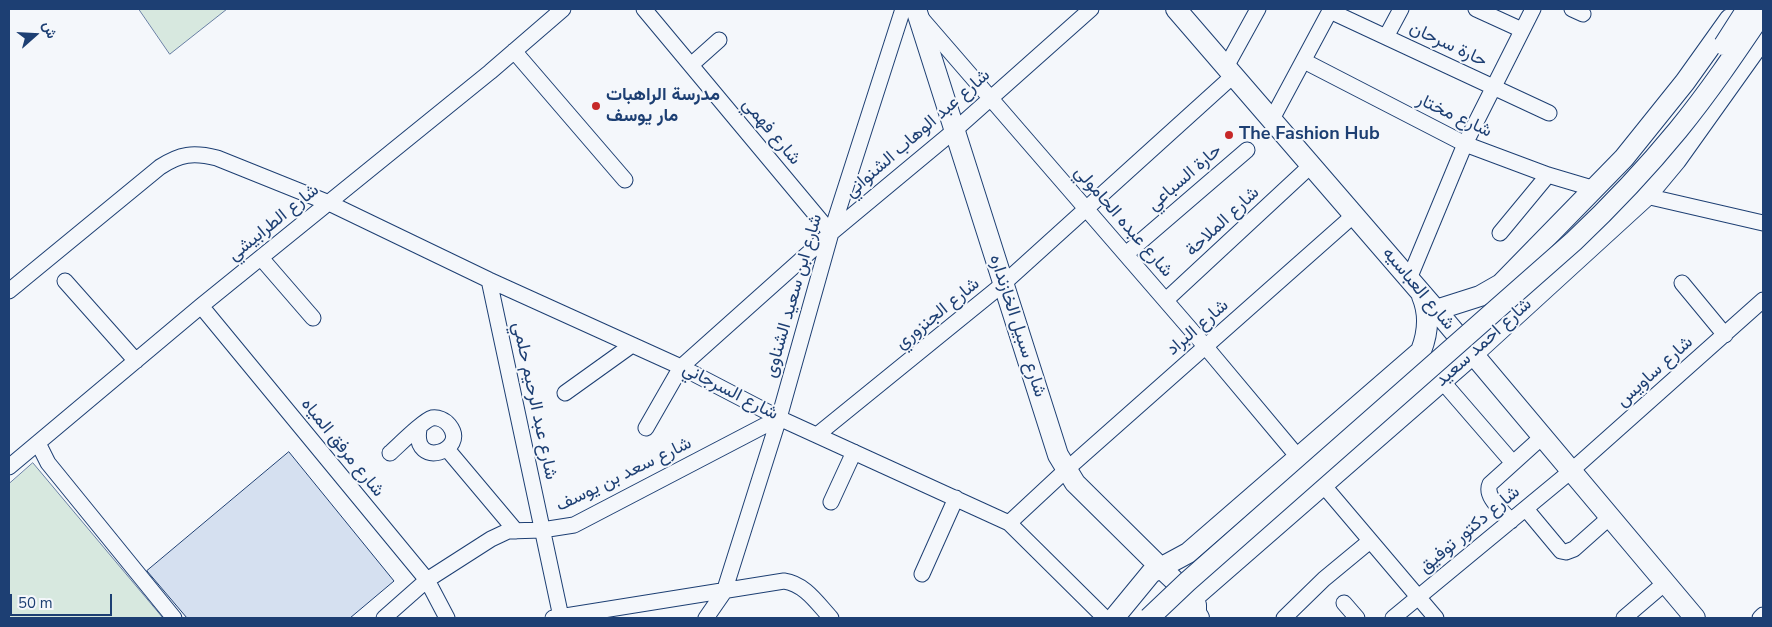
<!DOCTYPE html>
<html>
<head>
<meta charset="utf-8">
<style>
	body { margin:0 }
	#map { position:relative; width:1772px; height:627px; overflow:hidden; background:#f4f7fb; font-family:"Nunito Sans",Vazirmatn,sans-serif }
	canvas { display:block }
	.frame { position:absolute; inset:0; border:10px solid #1d3f73; pointer-events:none }
	.north { position:absolute; left:10px; top:10px; width:50px; height:50px; -webkit-text-stroke:4px #f4f7fb; paint-order:stroke; rotate:71deg; font-size:14px; font-weight:700; line-height:20px; text-align:center; color:#1d3f73 }
	.north::after { content:''; display:block; margin:auto; width:18px; height:22px; background:#1d3f73; clip-path:polygon(50% 0,100% 100%,50% 72%,0 100%) }
	.scale { position:absolute; left:10px; top:594px; width:102px; height:22px; box-sizing:border-box; border:2px solid #1d3f73; border-top:0; padding-left:6px; font-size:15px; line-height:18px; white-space:nowrap; color:#1d3f73; -webkit-text-stroke:4px #f4f7fb; paint-order:stroke }
</style>
</head>
<body>
<div id="map">
<canvas width="1772" height="627"></canvas>
<div class="frame"></div>
<div class="north">ش</div>
<div class="scale">50 m</div>
</div>
<script>
const ctx = document.querySelector('canvas').getContext('2d');
ctx.lineJoin = 'round';
function fill(path, color) {
  ctx.fillStyle = color;
  ctx.fill(path, 'evenodd');
}
function strokePath(path, color, width, dash) {
  ctx.strokeStyle = color;
  ctx.lineWidth = width;
  ctx.lineCap = dash ? 'butt' : 'round';
  ctx.setLineDash(dash || []);
  ctx.stroke(path);
}
function write(font, color, halo, rows, align = 'center') {
  ctx.font = font + ' "Nunito Sans",Vazirmatn,sans-serif';
  ctx.lineWidth = 4;
  ctx.setLineDash([]);
  ctx.textBaseline = 'middle';
  ctx.strokeStyle = halo;
  ctx.fillStyle = color;
  for (const [text, x, y, turn = 0] of rows) {
    ctx.save();
    ctx.translate(x, y);
    ctx.rotate((+turn || 0) * Math.PI / 180);
    ctx.textAlign = isNaN(turn) ? turn : align;
    if (halo) ctx.strokeText(text, 0, 0);
    ctx.fillText(text, 0, 0);
    ctx.restore();
  }
}
const green = new Path2D(`
	M139,9H227L170,54Z
	M33,463L163,618H9V484Z`);
fill(green, '#d7e8df');
strokePath(green, '#687fa3', 1);
const building = new Path2D(`
	M289,452L394,581L350,618H187L147,571Z`);
fill(building, '#d5e0f0');
strokePath(building, '#1d3f73', 1);
const minor = new Path2D(`
	M644,9L831,233
	M1476,9L1522,30
	M1572,9L1583,14
	M1330,11L1549,113
	M921,18L1205,346L1298,457
	M1386,37L1401,9
	M514,51L625,180
	M1304,61L1465,144L1548,175L1595,189
	M691,65L719,40
	M1226,67L1258,9
	M1272,119L1331,9
	M1646,196L1763,223
	M1500,233L1548,175
	M1126,254L1247,150
	M261,258L313,318
	M1409,279L1465,144L1533,9
	M489,280L561,617
	M65,281L136,361
	M1682,283L1725,335
	M9,291L160,167C180,154 193,152 217,158L329,203L489,280L681,367L779,418L1009,523L1105,618
	M1166,300L1305,171
	M201,306L427,580L447,618
	M1442,381L1513,463
	M565,393L632,345
	M646,428L681,367L831,233L955,130L1091,9
	M817,435L1003,284L1234,75
	M38,443L48,463L174,618
	M447,449L516,531
	M390,453C398,446 424,420 432,418C438,417 445,420 449,425C470,451 412,470 419,429
	M9,467L201,306L490,72L563,9
	M1324,486L1436,618
	M831,502L854,452
	M1526,509L1561,551L1566,552L1574,549L1610,517
	M1511,521C1503,511 1484,497 1490,484L1542,437
	M1009,523L1066,470L1354,215
	M922,574L956,498
	M1344,603L1357,618
	M384,618L427,580L491,539L508,531L542,530L574,525L779,418
	M553,618L784,581C805,584 817,603 831,618
	M706,618L724,592L779,418L831,233L903,9
	M1284,618L1324,579L1370,541
	M1393,618L1571,471L1763,300
	M1624,618L1665,583
	M1760,618L1763,615`);
const major = new Path2D(`
	M916,9L1058,455L1075,483L1161,568L1193,598L1196,605V613L1199,618
	M1176,9L1436,310L1695,618
	M1436,310L1480,296L1501,284L1624,158L1685,82L1730,19
	M1114,618L1151,573L1188,553L1421,351C1428,333 1430,315 1422,296
	M1172,618L1193,598L1473,354L1646,196L1676,160L1763,38`);
strokePath(minor, '#1d3f73', 17);
strokePath(major, '#1d3f73', 22);
strokePath(minor, '#f4f7fb', 15);
strokePath(major, '#f4f7fb', 20);
const majorBridge = new Path2D(`
	M1724,45L1747,9
	M1149,618L1187,582L1574,241C1611,206 1646,169 1678,130C1709,92 1736,52 1763,12`);
strokePath(majorBridge, '#1d3f73', 22, []);
strokePath(majorBridge, '#f4f7fb', 20);
for (const [x, y, r, color] of [
	[596,106,5,"#c62828"],
	[1229,135,5,"#c62828"]
]) {
  const dot = new Path2D();
  dot.arc(x, y, r, 0, 2 * Math.PI);
  ctx.fillStyle = color;
  ctx.fill(dot);
  strokePath(dot, '#f4f7fb', 2);
}
write('18px', '#1d3f73', '#f4f7fb', [
	["حارة سرحان",1448,45,25],
	["شارع مختار",1454,116,25],
	["شارع فهمي",771,132,50],
	["شارع عبد الوهاب الشنواني",918,134,-41],
	["حارة السباعي",1185,178,-41],
	["شارع عبده الحامولي",1123,222,49],
	["شارع الملاحة",1223,222,-43],
	["شارع الطرابيشي",274,223,-39],
	["شارع العباسيه",1418,289,50],
	["شارع ابن سعيد الشناوى",794,296,-74],
	["شارع الجنزوري",938,314,-39],
	["شارع سبيل الخازنداره",1017,326,72],
	["شارع البراد",1198,328,-41],
	["شارع احمد سعيد",1484,343,-42],
	["شارع ساويس",1655,372,-42],
	["شارع السرجاني",730,392,27],
	["شارع عبد الرحيم حلمي",534,401,78],
	["شارع مرفق المياه",342,448,51],
	["شارع سعد بن يوسف",624,475,-26],
	["شارع دكتور توفيق",1470,530,-40]
]);
write('bold 18px', '#1d3f73', '#f4f7fb', [
	["مدرسة الراهبات",606,96],
	["مار يوسف",606,117],
	["The Fashion Hub",1239,135]
], 'left');
</script>
</body>
</html>
